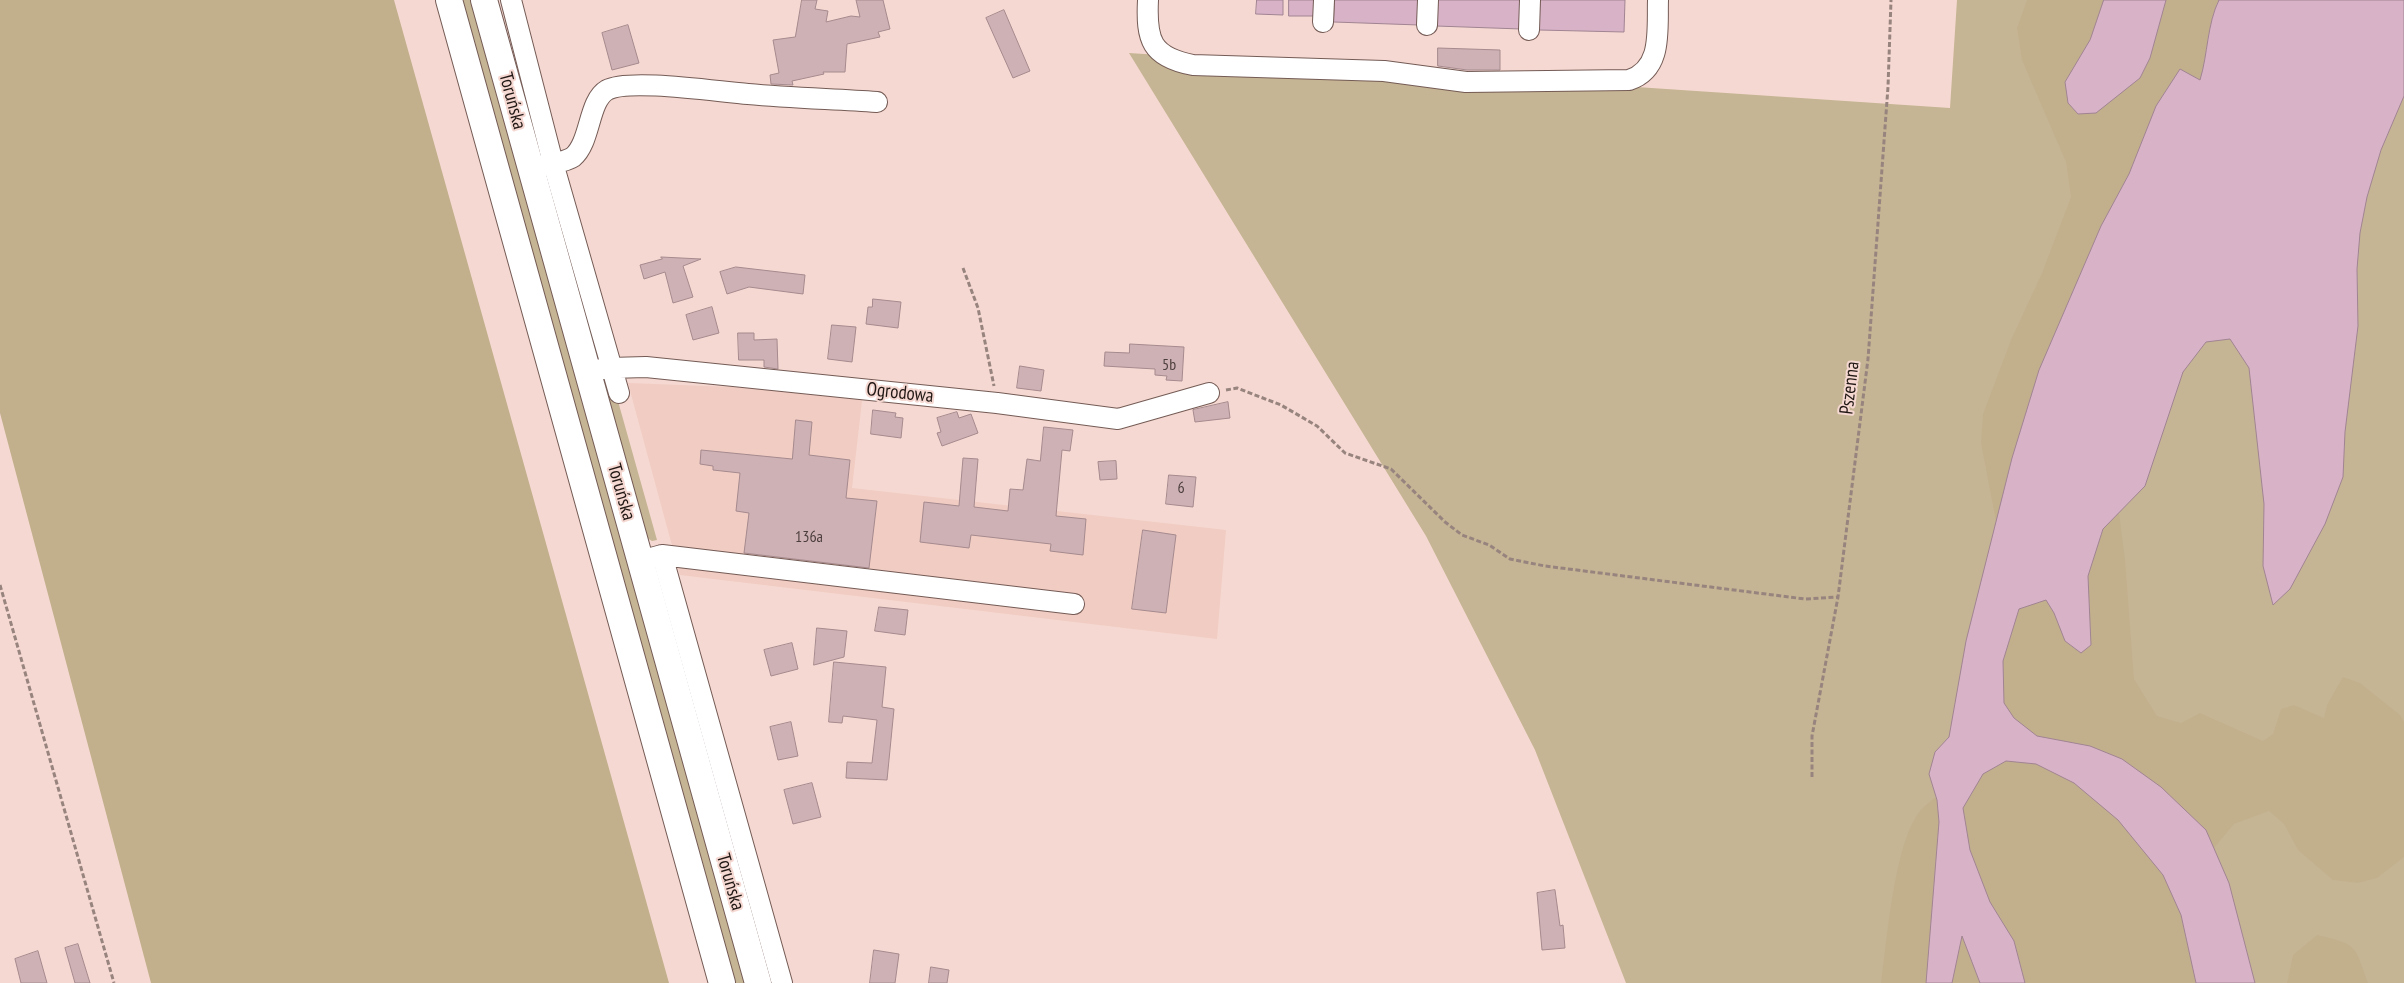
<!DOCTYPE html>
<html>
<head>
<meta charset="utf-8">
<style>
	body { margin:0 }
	canvas { display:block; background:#f5d8d1 }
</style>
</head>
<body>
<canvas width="2404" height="983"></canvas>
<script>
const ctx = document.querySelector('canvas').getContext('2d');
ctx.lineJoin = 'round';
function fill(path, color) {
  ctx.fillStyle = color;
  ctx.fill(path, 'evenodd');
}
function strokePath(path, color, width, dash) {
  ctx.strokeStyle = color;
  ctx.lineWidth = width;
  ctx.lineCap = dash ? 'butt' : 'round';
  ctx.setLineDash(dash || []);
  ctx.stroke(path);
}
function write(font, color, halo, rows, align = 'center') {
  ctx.font = font + ' "PT Sans Narrow",sans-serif';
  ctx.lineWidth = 4;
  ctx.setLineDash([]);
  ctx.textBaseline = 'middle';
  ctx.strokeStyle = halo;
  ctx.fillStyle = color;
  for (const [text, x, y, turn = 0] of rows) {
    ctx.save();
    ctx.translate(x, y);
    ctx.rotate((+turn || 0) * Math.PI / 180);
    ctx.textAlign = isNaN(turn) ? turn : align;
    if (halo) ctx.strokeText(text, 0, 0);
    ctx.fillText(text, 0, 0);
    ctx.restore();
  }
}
fill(new Path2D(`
	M628,383L863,392L852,488L1226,530L1217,639L680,575Z`), '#f1ccc3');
fill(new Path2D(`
	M459,0H472L745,983H733Z
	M1957,0H2404V983H1626L1535,750L1426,536L1129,53L1950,108Z
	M602,380H606L616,394L657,540L652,541L644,536Z`), '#c6b594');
fill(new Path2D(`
	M0,0H394L669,983H151L0,413Z
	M2027,0H2275L2113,466L2125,559L2134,679L2157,716L2181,723L2200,713L2263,741L2273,734L2281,709L2294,705L2324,718L2327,705L2343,677L2360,683L2400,715L2404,722V857L2377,878L2358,883L2333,880L2298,850L2284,824L2269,811L2234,824L2199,866L2221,983H1881C1887,941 1894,843 1920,811C1930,799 1954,786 1967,777L2003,558L1981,443L1983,414L2011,340L2042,273L2071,197L2066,162L2022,60L2017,28Z
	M2317,935C2357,944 2355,945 2368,983H2287L2293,955Z`), '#c2b08d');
const water = new Path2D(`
	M1257,0H1283V15L1256,14Z
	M1289,0H1316L1315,16H1289Z
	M1335,0H1420L1419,25L1334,22Z
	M1437,0H1522L1521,29L1436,26Z
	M1540,0H1625L1624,32L1539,30Z
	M2104,0H2166L2150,58L2140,78L2096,113L2078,114L2068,103L2065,82L2090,40Z
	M2219,0H2404V96L2381,150L2367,197L2360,233L2357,269L2358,326L2345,432L2343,477L2325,524L2290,589L2273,605L2263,566L2264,504L2249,368L2230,339L2206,342L2183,372L2145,486L2103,529L2088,576L2091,645L2081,653L2065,641L2054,613L2046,600L2019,609L2003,661L2004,703L2014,718L2037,736L2090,746L2122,759L2161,787L2206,830L2229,883L2255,983H2196L2181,915L2163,875L2118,820L2074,783L2036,764L2006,761L1983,774L1963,808L1970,850L1990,902L2014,941L2025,983H1980L1962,936L1952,983H1926L1939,822L1937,800L1929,774L1935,752L1949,737L1966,641L2012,458L2039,370L2101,226L2129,174L2156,106L2180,69L2200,80C2208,54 2207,24 2219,0Z`);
fill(water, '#d8b3c8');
strokePath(water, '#a18492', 1);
const building = new Path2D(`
	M802,0H817L815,9L828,11L826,22L851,16L860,17L856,0H883L890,29L878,32L880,37L847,44L845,72H823L824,74L792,81L793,85L771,84L770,75L779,73L773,40L795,37Z
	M1004,10L1030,71L1013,78L986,18Z
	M628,25L639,63L612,70L602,33Z
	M1438,48L1500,50V70H1467L1438,66Z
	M661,257L701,259L683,266L693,297L673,303L665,272L644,279L640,265L662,259Z
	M736,267L805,275L803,294L749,287L727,294L720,272Z
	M873,299L901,302L898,328L866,324L868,307H872Z
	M712,307L719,333L693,340L686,315Z
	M832,325L856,327L852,362L828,359Z
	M738,333H754V340L777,339L778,369L764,367V360H739Z
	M1130,344L1184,347L1182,381L1166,380L1167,376L1155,375V369L1104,366L1105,352L1129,353Z
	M1020,366L1044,370L1041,391L1017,388Z
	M1228,402L1230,418L1195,422L1193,410Z
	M873,410L896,413L895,417L903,418L901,438L871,434Z
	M957,412L959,418L971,414L978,433L942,446L937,433L941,432L937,418Z
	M796,420L812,422L809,455L850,460L846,498L877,501L869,568L744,553L749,513L736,511L740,473L713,470V466L700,464L701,450L792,459Z
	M1044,427L1073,430L1070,451L1062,450L1056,516L1086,519L1083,555L1050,551L1051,544L971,535L969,548L920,542L924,502L959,506L963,458L978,459L974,507L1008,511L1010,489L1023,490L1027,459L1040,461Z
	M1116,461L1117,479L1100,480L1098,462Z
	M1169,475L1196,477L1193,507L1166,504Z
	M1143,530L1176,535L1166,613L1132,609Z
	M879,607L908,610L905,635L875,631Z
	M817,628L847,631L844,657L814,665Z
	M792,643L798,669L771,676L764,650Z
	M834,662L886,667L882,707L894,709L887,780L846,778L847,762L872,763L877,720L843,716L842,723L829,722Z
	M791,722L798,756L778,760L770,727Z
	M812,783L821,817L793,824L784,790Z
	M1555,890L1560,926L1563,925L1565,948L1542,950L1537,893Z
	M78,944L90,983H75L65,948Z
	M874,950L899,954L895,983H870Z
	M38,951L47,983H21L15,959Z
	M931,967L949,970L947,983H929Z`);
fill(building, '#ceb1b5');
strokePath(building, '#a58a8e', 1);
const minor = new Path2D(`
	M511,0L553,163L619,393
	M1148,0C1146,40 1151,57 1193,65L1384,71L1466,82L1629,80C1663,69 1657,30 1658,0
	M1323,22L1324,0
	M1427,25L1428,0
	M1529,30L1530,0
	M540,167C549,164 566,162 573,157C591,142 588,101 607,90C629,78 719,92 748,94C791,98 834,99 877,102
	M587,371L610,368L646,367L997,403L1118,419L1209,393
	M662,555L1074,604
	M640,561L662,555L782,983`);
const major = new Path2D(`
	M449,0L722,983
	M484,0L758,983`);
strokePath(minor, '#745b55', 22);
strokePath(major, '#745b55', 28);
strokePath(new Path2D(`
	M963,268L978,308L994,386
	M1226,390L1237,388L1281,405L1317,426L1345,453L1391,469L1445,522L1462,535L1489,545L1510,559L1545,566L1805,599L1838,597
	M0,585L114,983
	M1812,777V736L1838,597L1868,359L1888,87L1891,0`), '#98847e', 3, [5, 2.5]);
strokePath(minor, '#fff', 20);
strokePath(major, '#fff', 26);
write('16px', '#4c3e3c', null, [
	["5b",1169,365],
	["6",1181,488],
	["136a",809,537]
]);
write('19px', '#211714', '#f5d8d1', [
	["Toruńska",512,101,75],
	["Pszenna",1850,388,-83],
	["Ogrodowa",900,393,6],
	["Toruńska",621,492,74],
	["Toruńska",730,882,74]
]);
</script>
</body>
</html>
